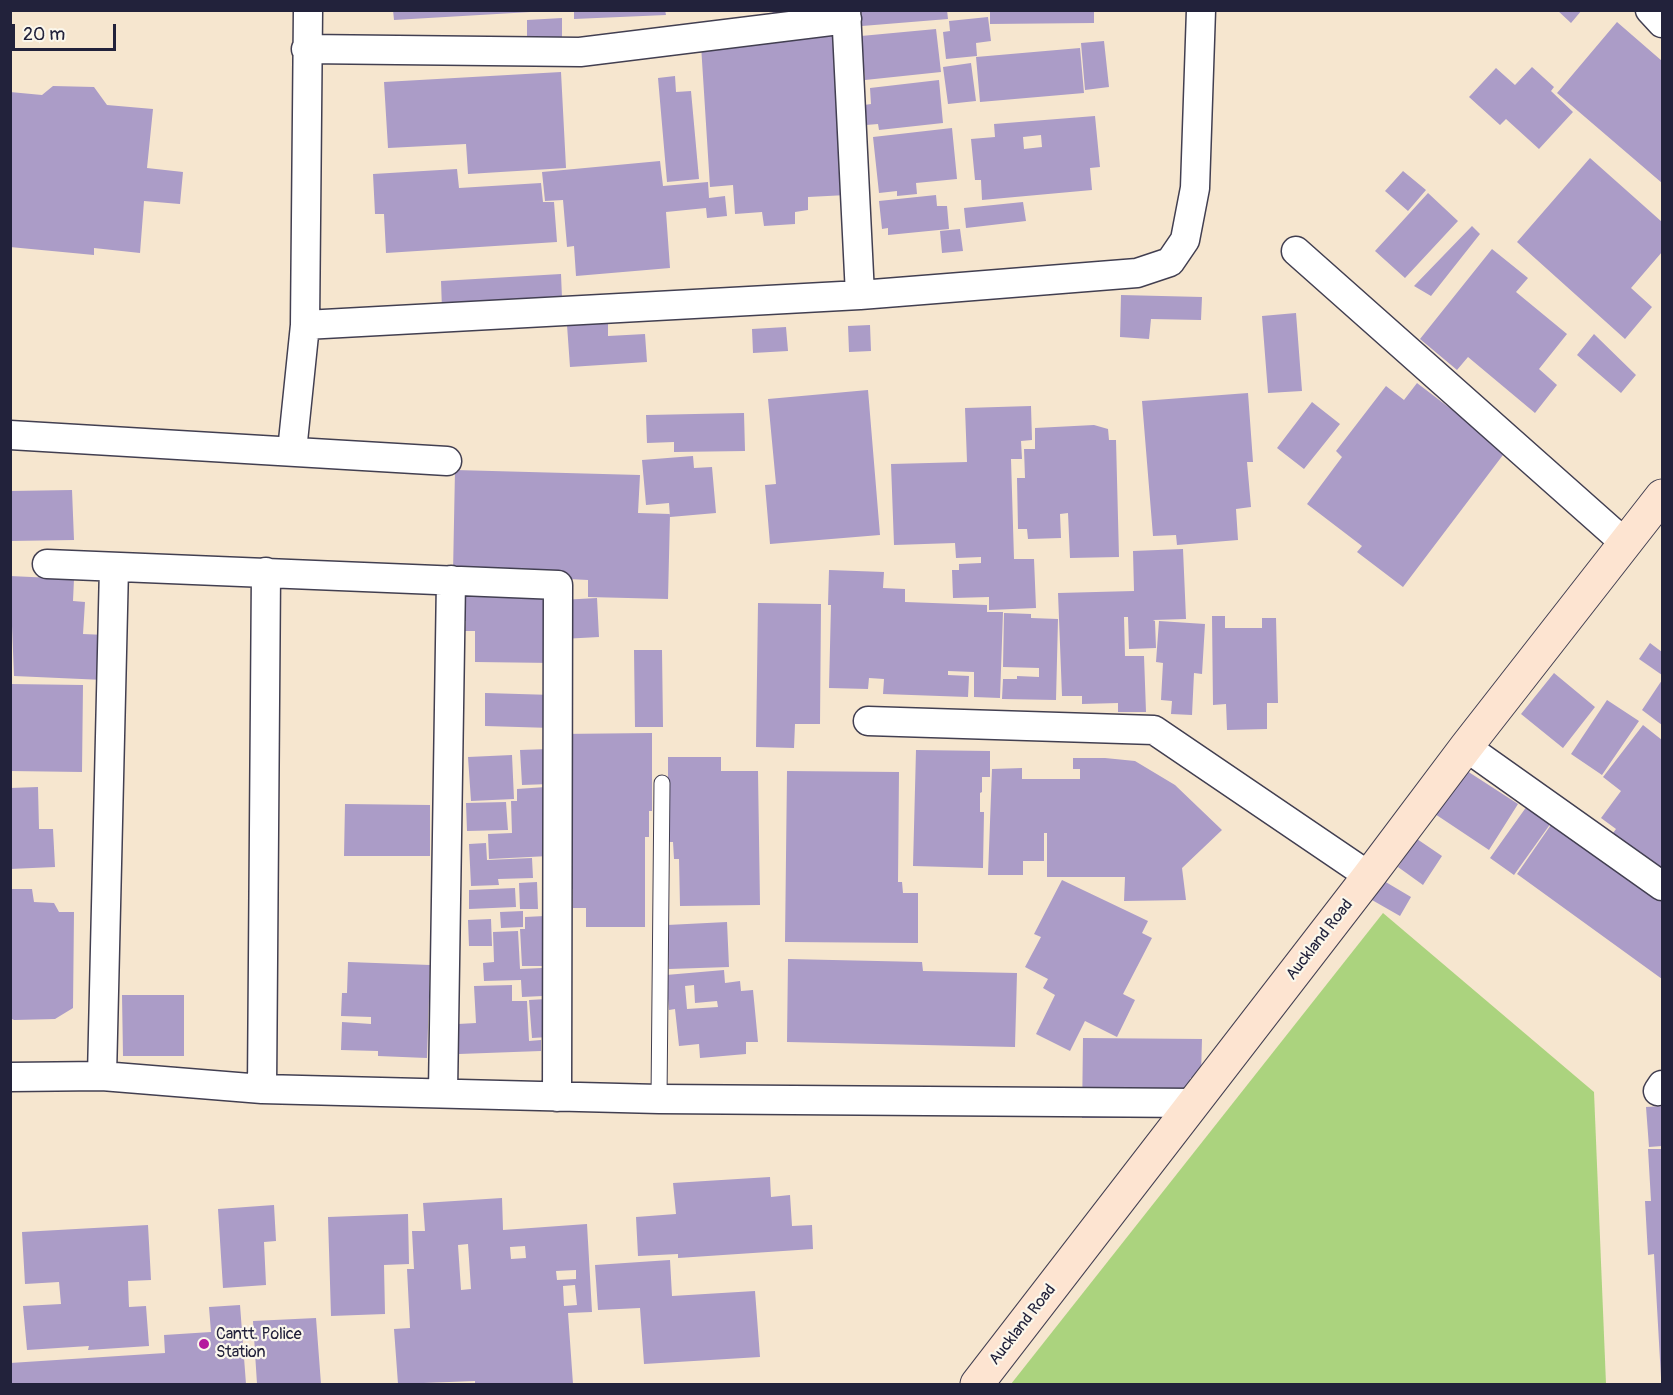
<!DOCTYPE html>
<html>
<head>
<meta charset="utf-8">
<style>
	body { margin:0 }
	#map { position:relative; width:1673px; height:1395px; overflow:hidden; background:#f6e6cf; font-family:Pangolin,sans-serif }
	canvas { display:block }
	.frame { position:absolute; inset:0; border:12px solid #22223b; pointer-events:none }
	.scale { position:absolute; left:12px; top:24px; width:104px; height:27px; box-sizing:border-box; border:3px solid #22223b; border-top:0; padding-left:8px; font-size:18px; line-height:21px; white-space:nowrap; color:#22223b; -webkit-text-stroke:4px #fbf7ec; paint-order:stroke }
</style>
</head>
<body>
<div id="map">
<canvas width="1673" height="1395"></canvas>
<div class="frame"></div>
<div class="scale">20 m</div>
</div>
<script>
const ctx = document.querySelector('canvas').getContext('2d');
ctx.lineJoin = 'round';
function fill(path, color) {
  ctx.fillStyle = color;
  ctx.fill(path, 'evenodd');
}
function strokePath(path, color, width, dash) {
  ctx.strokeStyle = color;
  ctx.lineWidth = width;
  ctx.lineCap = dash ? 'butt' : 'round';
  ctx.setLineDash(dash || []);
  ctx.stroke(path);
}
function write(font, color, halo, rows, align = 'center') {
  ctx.font = font + ' Pangolin,sans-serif';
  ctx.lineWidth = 4.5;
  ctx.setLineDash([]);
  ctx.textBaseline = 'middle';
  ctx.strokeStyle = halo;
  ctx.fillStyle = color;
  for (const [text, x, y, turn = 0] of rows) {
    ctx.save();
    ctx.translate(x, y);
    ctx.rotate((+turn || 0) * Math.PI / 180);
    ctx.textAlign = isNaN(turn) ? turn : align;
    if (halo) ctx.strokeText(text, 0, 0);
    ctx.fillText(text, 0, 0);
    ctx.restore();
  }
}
fill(new Path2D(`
	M1383,913L1594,1092L1606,1384H1011Z`), '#abd37e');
fill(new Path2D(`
	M393,10H531V12L394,20Z
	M574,10H665L666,15L574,19Z
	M772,10H790V12L773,14Z
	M861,10H947L948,19L862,26Z
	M990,10H1094V23L990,24Z
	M1557,10H1582L1571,23Z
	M988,17L991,41L976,43L977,56L946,59L943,32L950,31L949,21Z
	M562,18V41L527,43V20Z
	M1617,22L1662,61V183L1557,93Z
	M936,29L941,72L865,80L861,36Z
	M836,36L847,195L808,197V210L795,212V224L764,226L762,212L735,214L733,185L710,187L701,45Z
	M1104,41L1109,87L1085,90L1081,43Z
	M1080,48L1084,93L980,102L976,57Z
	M971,63L976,101L948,104L943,67Z
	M1532,67L1554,87L1551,91L1573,112L1539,149L1506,119L1500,125L1469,97L1496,68L1515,85Z
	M561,72L566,168L468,174L466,144L388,148L384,82Z
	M675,76L676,92L691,91L699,179L667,182L658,78Z
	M939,80L943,123L879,130L878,124L866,125L864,105L871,104L870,88Z
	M53,86L94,87L107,105L153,109L147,168L183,172L180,204L144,201L140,253L94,248V255L10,247V92L42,95Z
	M1095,116L1100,167L1090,168L1092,190L982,200L981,180H975L971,139L995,137L994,124ZM1041,135L1042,147L1024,149L1023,137Z
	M952,128L957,179L916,183L917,194L897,196V191L879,193L873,137Z
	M1590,158L1662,222V252L1631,288L1652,307L1625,339L1517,242Z
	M660,161L663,186L708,182L709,198L725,196L727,216L707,218L706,208L666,212L670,268L576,276L574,246L567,247L563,200L545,201L542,172Z
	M457,169L459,188L541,183L543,202H554L557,242L386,253L384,214H375L373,174Z
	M1403,171L1426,190L1408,211L1385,191Z
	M1428,193L1458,221L1405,278L1375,251Z
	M936,195L937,206H947L949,229L888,235V228L882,229L879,201Z
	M1023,202L1026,221L966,228L964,208Z
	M1472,226L1480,234L1431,296L1414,286Z
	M960,229L963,251L942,253L940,231Z
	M1492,249L1528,278L1516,292L1567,334L1539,369L1557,385L1535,413L1468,357L1457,370L1420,339Z
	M561,274L562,298L442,310L441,281Z
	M1121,295L1202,297L1201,320L1151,319L1149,339L1120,337Z
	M1296,313L1302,391L1268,393L1262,316Z
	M608,323V336L645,334L647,362L570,367L567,325Z
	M870,325L871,351L849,352L848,326Z
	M786,327L788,351L753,353L752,329Z
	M1594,334L1636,375L1621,393L1577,355Z
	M1417,383L1506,451L1403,587L1357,552L1362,546L1307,504L1342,457L1336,451L1386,386L1404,400Z
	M868,390L880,535L770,544L765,485L776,484L768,399Z
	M1248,393L1253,462H1247L1251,507L1236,509L1238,540L1177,545L1176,535L1153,536L1142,401Z
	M1312,402L1340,424L1304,469L1277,448Z
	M1031,406L1032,440L1021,441L1022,459H1011L1014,559H1034L1036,608L989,610V597L953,598L952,570H959V564L981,563V557L956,558L955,543L894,545L891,464L967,462L965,408Z
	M744,413L745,451L674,452V442L647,443L646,415Z
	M1094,425L1108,429L1109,440H1116L1119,557L1070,558L1068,513L1060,514L1061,538L1028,539L1027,529H1018L1017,478H1025L1024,449H1035V428Z
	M693,456L694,468L712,467L716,513L670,517L669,503L646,505L642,460Z
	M455,470L640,475L638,513L670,514L668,599L588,597V580L453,573Z
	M72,490L74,540L10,541V491Z
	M1183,549L1186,619L1153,620L1155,621L1156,648L1129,649L1128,617H1124L1125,656H1144L1146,712H1118V703L1082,704V696H1062L1058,593L1134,591L1133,551Z
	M829,570L884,572L883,588L905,589V602L987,605V612H1003L1000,698L974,697V672L948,671V675L969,676L968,697L883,694L884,679L869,678L868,689L829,688L831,605H828Z
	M10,576L74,579L73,601L85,602L83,634L106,635L104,680L14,676Z
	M456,590L555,591L554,663L475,662V631H465L466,621H456Z
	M597,598L599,637L562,639L561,600Z
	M758,603L821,604L820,724H795L794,748L756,747Z
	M1004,613L1031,614V618L1058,619L1056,700L1002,699L1003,679H1017V676L1039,677V668L1003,667Z
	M1212,616H1225V628H1262V618H1276L1278,703H1267V729L1227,730L1226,704L1213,705Z
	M1159,621L1205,624L1202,674L1194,673L1192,715L1171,714L1172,701L1161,700L1163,663L1156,662Z
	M1650,643L1662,652V675L1639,659Z
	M634,650H662L663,727H635Z
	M1554,673L1595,707L1563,748L1521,714Z
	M1662,680V725L1642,710Z
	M10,684L83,685L82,772L10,771Z
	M485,693L553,695L552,728L485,726Z
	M1607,700L1639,721L1602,775L1571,754Z
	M1643,725L1662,740V872L1607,841L1616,829L1601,818L1621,791L1603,777Z
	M652,733V811H649V837H645V927H586V908H573V889H559V734Z
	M549,749L550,784L522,785L520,750Z
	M916,750L990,751V777H982V792L980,793V812H984L983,868L913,866Z
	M512,755L514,799L471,801L468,757Z
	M668,757H721V771H758L760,905L680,906L679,859H674L673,842H668Z
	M1073,758H1105L1135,761L1175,785L1222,830L1182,868L1186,900L1124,901L1125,877H1047V833H1044V861H1023V875H988L992,769L1022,768V779H1080V769H1073Z
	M1464,769L1518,804L1489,850L1435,814Z
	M787,771L899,772L898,882H902L903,893H918V943L785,942Z
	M38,787L39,829H53L55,867L10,869V788Z
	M546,787L549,856L489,859L488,834L512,833L511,801H517V789Z
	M506,802L508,830L467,831L466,803Z
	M345,804L430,805V856H344Z
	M1527,806L1551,823L1514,875L1490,858Z
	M1555,819L1662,893V979L1517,874Z
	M1417,839L1442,856L1423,885L1398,867Z
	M486,843L487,860L532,858L533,878L498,879L499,885L471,886L469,844Z
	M1062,880L1148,921L1142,933L1152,938L1123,994L1135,1000L1117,1037L1085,1021L1070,1051L1036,1034L1055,995L1043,988L1048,979L1025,967L1041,937L1034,934Z
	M1384,881L1411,897L1400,916L1372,900Z
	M537,882L538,909H520L519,883Z
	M515,888L516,907L469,909V890Z
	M10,889H32L34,902L54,903L59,912H74L73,1008L55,1019L14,1020L10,1018Z
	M523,911V927L501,928L500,912Z
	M545,916L547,966H522L520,929H525V917Z
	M491,919L492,946H469L468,920Z
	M727,922L729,967L669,969L667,925Z
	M518,931L520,969L542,968L543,996L522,997L521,980L484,981L483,963L494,962L493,932Z
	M788,959L922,962L923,971L1017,973L1015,1047L787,1042Z
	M348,962L430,965L427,1058L378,1056V1051L341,1050L342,1022L371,1024V1017L341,1016L342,993H347Z
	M724,970L725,983L740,981L741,991L753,990L758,1042H746V1054L700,1058L699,1044L679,1046L675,1009L669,1010L666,975ZM694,985L695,1003L717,1001L718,1007L687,1009L685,986Z
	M512,985V1001H527L529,1041L541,1040V1051L459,1054L458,1024L476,1023L474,986Z
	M122,995H184V1056H123Z
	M547,999L549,1037L532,1038L529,1000Z
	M1083,1038L1202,1039L1201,1076L1190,1078L1189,1124L1168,1093H1140L1139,1118H1082Z
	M1662,1106V1146L1649,1147L1646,1107Z
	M1648,1149H1662V1378H1661L1654,1254L1648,1255L1645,1201H1651Z
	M770,1177L771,1197L790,1195L792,1226L812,1225L813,1249L678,1258V1254L638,1256L636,1217L676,1214L673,1183Z
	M502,1198L503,1230L587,1224L592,1312L568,1313L573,1384H475V1381L398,1384L394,1329L410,1328L407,1269H414L412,1231H425L423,1203ZM468,1244L471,1289L461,1290L458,1245ZM525,1246L526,1258L511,1259L510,1247ZM576,1270V1279L557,1280L556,1271ZM575,1285L577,1305L564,1306L563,1286Z
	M274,1205L276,1241L264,1242L266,1285L223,1288L218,1209Z
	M408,1214L409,1264L384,1265L385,1314L331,1316L328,1217Z
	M148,1225L151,1280L128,1281L129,1307L146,1306L149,1346L88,1350L89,1346L27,1350L23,1306L61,1304L59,1282L25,1284L22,1232Z
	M670,1260L672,1296L755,1291L760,1357L644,1364L640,1308L598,1310L595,1265Z
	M240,1305L246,1384H10V1363L165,1353L164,1335L211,1332L209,1307Z
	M316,1318L321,1384H257L253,1321Z`), '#ab9cc7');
const lane = new Path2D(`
	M659,1099L662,783`);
const street = new Path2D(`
	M846,10L860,295
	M1650,10L1662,23
	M306,49L580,52L847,19
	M1296,251L1626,544
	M305,325L860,295L1137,273L1170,262L1185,240L1195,188L1201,10
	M10,435L447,461
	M292,451L305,325L308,10
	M47,564L558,585L557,1097
	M868,721L1154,730L1369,876
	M1466,747L1662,886
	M102,1076L114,567
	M10,1077L102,1076L262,1089L659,1099L1194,1103
	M1662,1085L1658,1091L1662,1089
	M262,1089L266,572
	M443,1092L451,580`);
const secondary = new Path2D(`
	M977,1384L1369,876L1466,747L1662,496`);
strokePath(lane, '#423f51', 17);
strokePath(street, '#423f51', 31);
strokePath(secondary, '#423f51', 35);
strokePath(lane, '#fff', 15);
strokePath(street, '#fff', 28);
strokePath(secondary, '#fde4d1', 33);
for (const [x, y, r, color] of [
	[204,1344,6,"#b5179e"]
]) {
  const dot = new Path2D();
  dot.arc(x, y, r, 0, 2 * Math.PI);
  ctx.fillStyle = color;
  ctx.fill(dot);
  strokePath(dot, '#fbf7ec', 2);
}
write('16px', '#22223b', '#fbf7ec', [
	["Auckland Road",1320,940,-52],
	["Auckland Road",1023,1325,-52]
]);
write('16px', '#22223b', '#fbf7ec', [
	["Cantt. Police",216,1335],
	["Station",216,1353]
], 'left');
</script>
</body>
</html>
